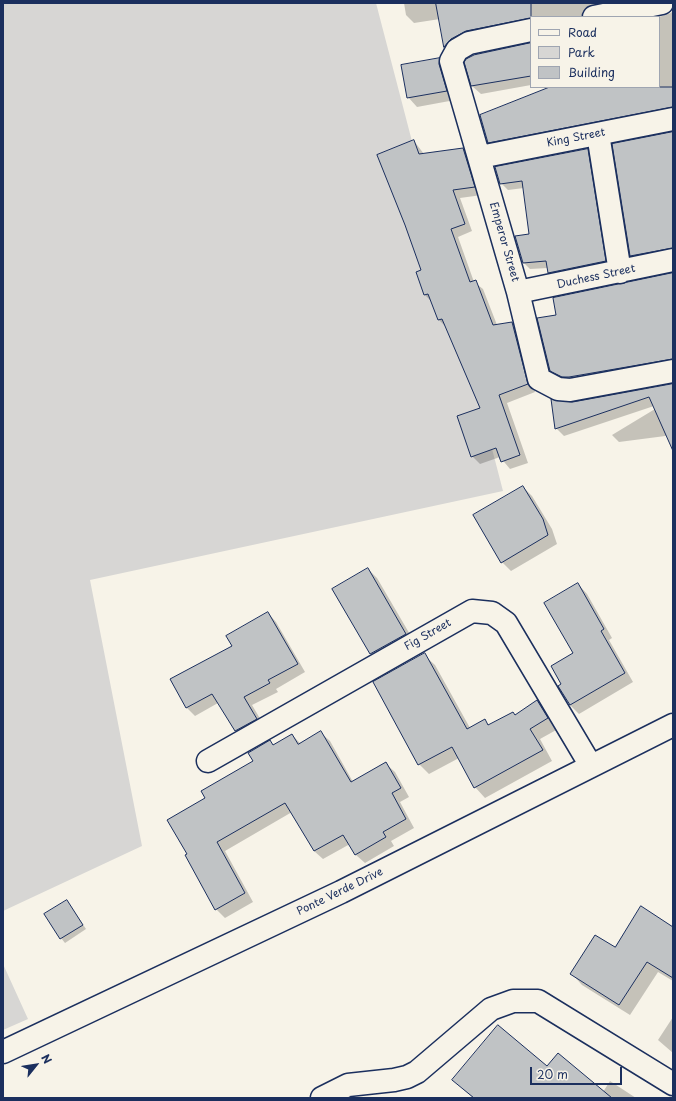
<!DOCTYPE html>
<html>
<head>
<meta charset="utf-8">
<style>
	body { margin:0 }
	#map { position:relative; width:676px; height:1101px; overflow:hidden; background:#f7f3e8; font-family:"Playpen Sans",sans-serif }
	canvas { display:block }
	.frame { position:absolute; inset:0; border:4px solid #1b2f5e; pointer-events:none }
	.legend { position:absolute; left:530px; top:16px; width:130px; height:72px; box-sizing:border-box; background:#f7f3e8; border:1px solid #9fa5b1; margin:0; padding:5px 7px; list-style:none; font-size:12px; color:#1b2f5e }
	.legend li { display:flex; align-items:center; gap:8px; height:20px }
	.legend b { width:20px; border:1px solid #9fa5b1 }
	.north { position:absolute; left:16px; top:1045px; width:40px; height:40px; -webkit-text-stroke:3px #f7f3e8; paint-order:stroke; rotate:60deg; font-size:11px; font-weight:700; line-height:16px; text-align:center; color:#1b2f5e }
	.north::after { content:''; display:block; margin:auto; width:14px; height:18px; background:#1b2f5e; clip-path:polygon(50% 0,100% 100%,50% 72%,0 100%) }
	.scale { position:absolute; left:530px; top:1067px; width:92px; height:18px; box-sizing:border-box; border:2px solid #1b2f5e; border-top:0; padding-left:5px; font-size:12px; line-height:14px; white-space:nowrap; color:#1b2f5e; -webkit-text-stroke:3px #f7f3e8; paint-order:stroke }
</style>
</head>
<body>
<div id="map">
<canvas width="676" height="1101"></canvas>
<div class="frame"></div>
<ul class="legend">
<li><b style="height:5px;background:#f7f3e8"></b>Road</li>
<li><b style="height:11px;background:#d7d6d4"></b>Park</li>
<li><b style="height:11px;background:#c0c3c5"></b>Building</li>
</ul>
<div class="north">N</div>
<div class="scale">20 m</div>
</div>
<script>
const ctx = document.querySelector('canvas').getContext('2d');
ctx.lineJoin = 'round';
function fill(path, color) {
  ctx.fillStyle = color;
  ctx.fill(path, 'evenodd');
}
function strokePath(path, color, width, dash) {
  ctx.strokeStyle = color;
  ctx.lineWidth = width;
  ctx.lineCap = dash ? 'butt' : 'round';
  ctx.setLineDash(dash || []);
  ctx.stroke(path);
}
function write(font, color, halo, rows, align = 'center') {
  ctx.font = font + ' "Playpen Sans",sans-serif';
  ctx.lineWidth = 3;
  ctx.setLineDash([]);
  ctx.textBaseline = 'middle';
  ctx.strokeStyle = halo;
  ctx.fillStyle = color;
  for (const [text, x, y, turn = 0] of rows) {
    ctx.save();
    ctx.translate(x, y);
    ctx.rotate((+turn || 0) * Math.PI / 180);
    ctx.textAlign = isNaN(turn) ? turn : align;
    if (halo) ctx.strokeText(text, 0, 0);
    ctx.fillText(text, 0, 0);
    ctx.restore();
  }
}
fill(new Path2D(`
	M3,3H376L503,491L90,580L142,846L3,911Z
	M3,964L28,1019L3,1030Z`), '#d7d6d4');
fill(new Path2D(`
	M404,3H647L593,17H531V27L453,54L445,47L440,19L414,23L406,15Z
	M673,10V116L497,150L489,142L551,87H659V17L671,13Z
	M531,42V85L481,94L472,86L466,63L474,56Z
	M439,60L448,69L455,100L417,107L408,97Z
	M673,133V258L639,264L631,256Z
	M414,141L424,154L463,149L471,157L482,195L460,198L472,231L458,237L474,282L483,289L497,325L512,323L520,331L535,392L507,403L528,463L510,469L500,457L480,464L472,456L481,409L447,328L439,320L432,302L425,295Z
	M587,150L594,157L612,268L556,279L549,272L548,268L530,269L523,262L530,235L524,188L508,190L501,183Z
	M673,274V368L578,385L559,379L551,370L557,316Z
	M673,385V435L619,442L612,435L655,409L654,406L564,436L556,428L572,403Z
	M523,487L532,496L552,529L557,544L511,571L502,562Z
	M368,569L377,578L415,643L380,663L371,654L334,589Z
	M578,584L587,594L612,638L609,640L633,682L579,714L570,705L563,684L574,654Z
	M268,613L276,622L305,672L276,689L278,692L252,705L265,727L244,739L236,731L218,703L195,716L187,708L172,680L233,646Z
	M424,655L435,665L470,728L484,720L490,726L516,716L537,701L547,712L558,729L540,739L552,761L485,798L475,787L459,758L429,774L419,764Z
	M321,733L330,741L353,782L386,764L395,772L409,797L400,802L414,828L391,841L394,846L365,863L356,855L350,844L323,859L314,851L292,812L225,851L253,902L225,918L216,909L188,854L206,798L255,761L270,741L274,746L292,735L301,744Z
	M67,901L86,929L65,943L61,938Z
	M673,928V981L658,972L630,1015L582,985L572,974L615,949Z
	M673,1017V1053L658,1040Z
	M547,1067L603,1092L610,1081L636,1098H473L453,1079Z`), '#0003');
const building = new Path2D(`
	M436,3H531V18L466,31L451,39L444,47Z
	M531,43V76L471,86L464,62L466,59L474,55Z
	M440,58L439,64L447,91L407,98L401,65Z
	M550,87H673V107L488,143L480,115Z
	M673,132V248L630,256L612,144Z
	M414,140L419,154L463,148L475,187L453,190L465,224L451,229L470,282L476,280L493,325L512,322L528,384L499,395L520,455L501,462L496,448L471,457L457,416L480,408L442,319L438,320L428,294L424,295L416,272L421,270L405,225L377,155Z
	M588,149L606,261L548,273L546,261L523,263L515,236L529,234L522,181L500,184L495,167Z
	M673,273V359L569,377H562L550,371L537,318L556,315L553,298Z
	M673,384V451L649,397L555,429L551,399L572,402Z
	M523,486L543,519L548,535L501,563L473,515Z
	M368,568L406,634L370,654L332,589Z
	M578,583L604,629L601,631L625,673L570,705L558,686L561,684L551,666L573,653L544,603Z
	M268,612L298,664L268,680L270,683L244,697L257,719L235,731L212,694L186,708L170,679L232,646L226,636Z
	M425,653L467,729L485,719L488,725L513,712L515,715L537,700L548,718L530,729L543,750L474,788L452,747L418,765L373,682Z
	M321,731L351,782L386,762L401,788L392,793L406,819L383,832L386,837L355,855L343,835L314,851L285,803L217,842L245,893L215,910L185,855L187,854L167,820L205,798L201,791L253,761L248,753L270,740L273,745L292,734L298,744Z
	M67,900L83,925L60,939L44,914Z
	M641,906L673,927V978L647,962L619,1005L570,974L595,935L615,947Z
	M498,1025L547,1066L558,1053L612,1098H474L452,1080Z`);
fill(building, '#c0c3c5');
strokePath(building, '#1b2f5e', 1);
const street = new Path2D(`
	M594,17L662,3
	M531,30L469,43L457,50L451,61L518,292L539,379L558,389L570,390L673,371
	M598,134L620,272
	M480,157L673,119
	M518,292L673,260
	M208,761L472,611L492,613L506,623L591,766
	M3,1052L341,892L673,725
	M322,1098L348,1085L394,1080L407,1077L417,1072L491,1009L513,1001H538L673,1084`);
strokePath(street, '#1b2f5e', 25);
strokePath(street, '#f7f3e8', 22);
write('11px', '#1b2f5e', '#f7f3e8', [
	["King Street",576,138,-11],
	["Emperor Street",504,242,74],
	["Duchess Street",596,277,-12],
	["Fig Street",428,635,-30],
	["Ponte Verde Drive",340,892,-26]
]);
</script>
</body>
</html>
